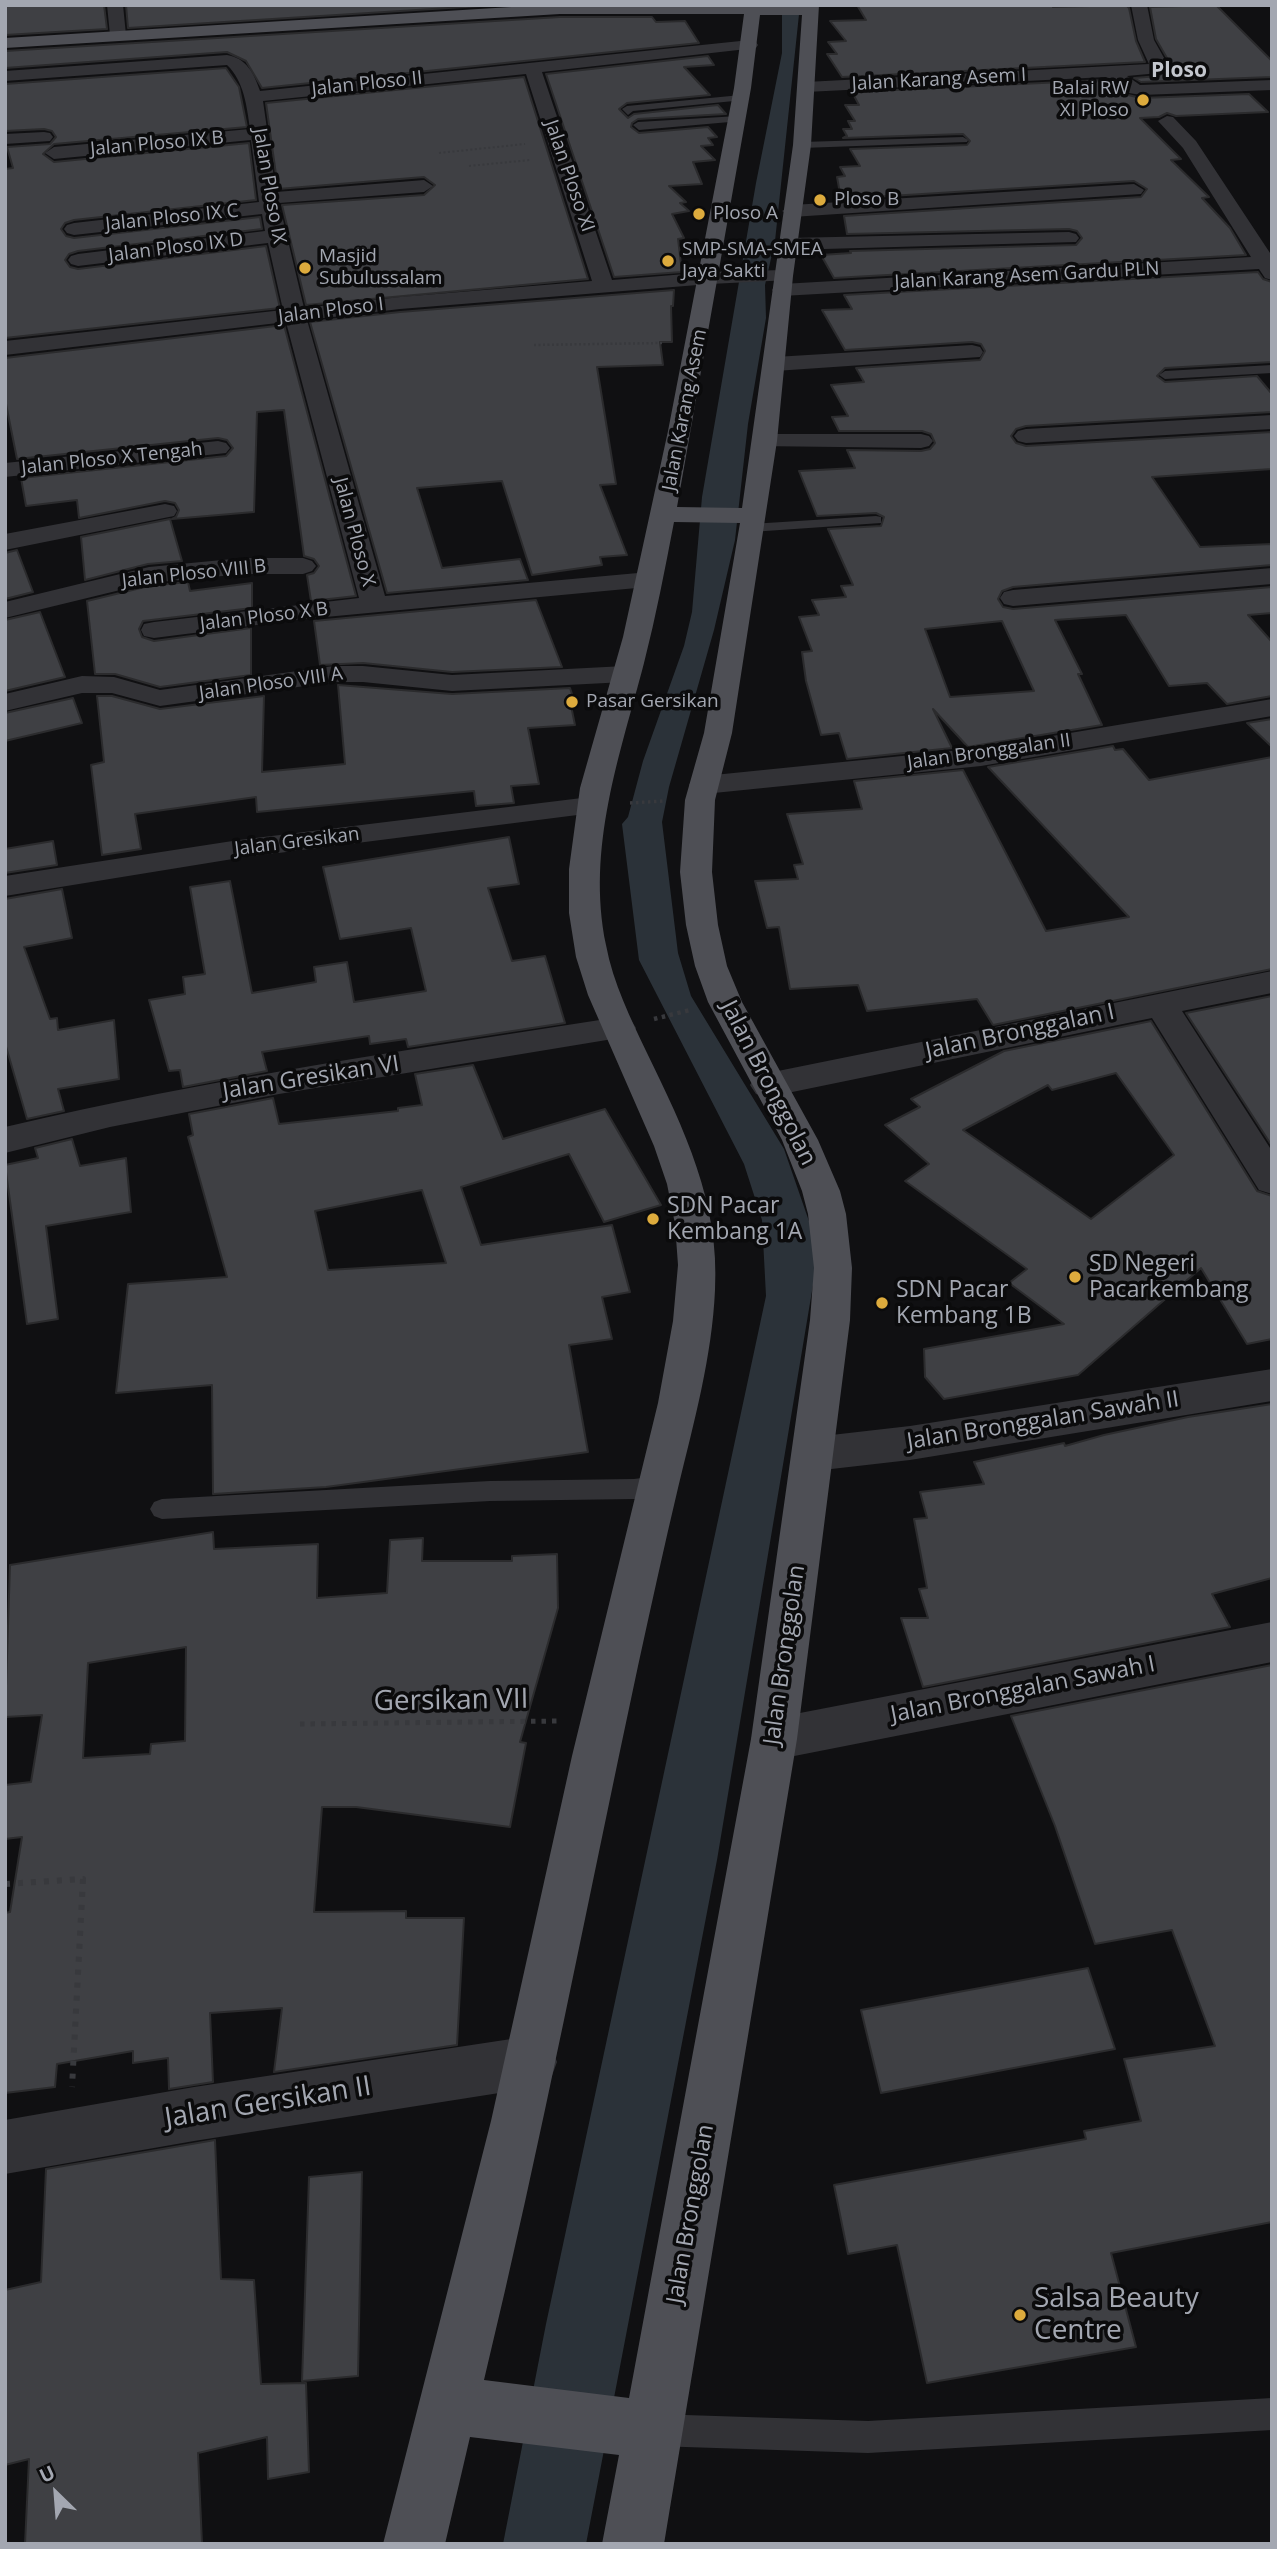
<!DOCTYPE html>
<html>
<head>
<meta charset="utf-8">
<style>
	body { margin:0 }
	#map { position:relative; width:1277px; height:2549px; overflow:hidden; background:#101012; font-family:"Open Sans",sans-serif }
	canvas { display:block }
	.frame { position:absolute; inset:0; border:7px solid #a3a7b1; pointer-events:none }
	.north { position:absolute; left:21px; top:2458px; width:70px; height:70px; -webkit-text-stroke:5px #0b0b0c; paint-order:stroke; rotate:335deg; font-size:19px; font-weight:700; line-height:28px; text-align:center; color:#a3a7b1 }
	.north::after { content:''; display:block; margin:auto; width:24px; height:32px; background:#a3a7b1; clip-path:polygon(50% 0,100% 100%,50% 72%,0 100%) }
</style>
</head>
<body>
<div id="map">
<canvas width="1277" height="2549"></canvas>
<div class="frame"></div>
<div class="north">U</div>
</div>
<script>
const ctx = document.querySelector('canvas').getContext('2d');
ctx.lineJoin = 'round';
function fill(path, color) {
  ctx.fillStyle = color;
  ctx.fill(path, 'evenodd');
}
function strokePath(path, color, width, dash) {
  ctx.strokeStyle = color;
  ctx.lineWidth = width;
  ctx.lineCap = dash ? 'butt' : 'round';
  ctx.setLineDash(dash || []);
  ctx.stroke(path);
}
function write(font, color, halo, rows, align = 'center') {
  ctx.font = font + ' "Open Sans",sans-serif';
  ctx.lineWidth = 7;
  ctx.setLineDash([]);
  ctx.textBaseline = 'middle';
  ctx.strokeStyle = halo;
  ctx.fillStyle = color;
  for (const [text, x, y, turn = 0] of rows) {
    ctx.save();
    ctx.translate(x, y);
    ctx.rotate((+turn || 0) * Math.PI / 180);
    ctx.textAlign = isNaN(turn) ? turn : align;
    if (halo) ctx.strokeText(text, 0, 0);
    ctx.fillText(text, 0, 0);
    ctx.restore();
  }
}
fill(new Path2D(`
	M782,5H800L775,241L765,285L766,318L748,424L735,540L714,630L669,787L662,822L678,953L691,996L784,1149L811,1227L815,1273L717,1860L586,2544H503L546,2324L766,1296L762,1220L744,1164L639,960L622,824L628,817L643,761L684,646L692,612L702,497L756,183L782,53Z`), '#2b3239');
const building = new Path2D(`
	M25,5H104L107,29L5,35V6Z
	M126,5H497L128,28Z
	M857,5H1052L1053,7L1126,5L1129,8L1136,41L1145,62L842,77L827,54H837L828,42L846,41L830,21L866,20Z
	M1216,5L1272,61V77L1141,82L1134,78L1159,76L1171,65L1156,39L1150,7Z
	M560,17H652L656,22L685,21L699,43L262,88L246,61L227,52L5,68V51Z
	M708,56L714,65L684,67L710,95L627,103L619,109L628,118L634,114L718,105L726,114L638,119L632,123L631,127L639,133L708,127L717,137L708,138L713,145L701,146L715,160L693,162L702,184L669,186L686,202L680,203L689,211L672,214L684,238L678,239L682,272L614,277L546,74Z
	M226,68L239,87L247,127L54,144L43,154L54,162L249,143L256,200L74,220L65,223L61,229L66,236L74,238L260,217L262,229L78,251L69,254L65,260L70,267L78,269L266,246L280,308L5,338V169L13,168L7,147L50,144L56,137L52,131L44,129L5,131V84Z
	M524,77L588,279L306,305L282,205L424,195L435,185L424,177L278,189L266,103Z
	M1105,80L1128,95L1141,98L1249,94L1268,112L1176,116L1167,113L1159,117L1140,118L1181,159L1171,160L1209,197L1202,198L1230,228L1246,255L834,278L821,255L851,253L850,251L1076,245L1082,238L1077,231L1069,229L847,234L844,216L1141,197L1147,189L1134,181L841,199L837,177L845,176L840,167L860,166L850,149L967,145L970,141L963,134L843,138L847,136L843,129H852L848,121H855L845,105H859L852,92Z
	M1258,272L1263,279L1272,282V362L1165,368L1157,376L1165,382L1257,376L1272,394V412L1026,426L1016,429L1011,436L1016,443L1026,446L1272,432V469L1152,477L1200,547L1272,544V565L1013,587L1002,591L998,599L1003,607L1013,609L1272,587V613L1248,615L1272,642V696L1227,704L1207,683L1169,686L1126,615L1055,620L1082,674H1078L1102,725L968,747L933,709L952,748L847,759L839,733L821,735L806,681L802,652L812,651L799,617L819,615L812,600L846,597L841,586L853,585L828,529L881,526L884,517L876,513L817,516L799,471L855,468L847,450L921,451L930,449L935,443L931,434L922,431H839L832,417L848,416L831,385L864,382L856,368L980,360L985,351L981,344L972,342L845,350L822,310L852,309L844,295ZM1002,621L1034,691L950,697L925,629Z
	M674,290L673,306H671L672,342H660L663,365L597,367L616,484L600,485L627,555L600,557L602,565L532,575L502,481L417,488L442,568L520,559L528,580L387,593L310,322L400,312Z
	M284,325L356,596L311,601L307,575L314,573L319,566L314,559L304,556L284,410L257,412L254,512L172,519L176,517L179,510L175,503L165,501L79,518L77,500L26,506L21,478L226,456L233,448L227,440L218,438L17,459L5,399V358Z
	M170,519L182,561L148,564L85,580L81,537Z
	M17,550L33,592L5,599V553Z
	M188,582L190,591L252,583V608L143,621L139,629L142,637L154,641L251,628V675L160,687L115,674H95L87,601L149,586Z
	M536,600L562,667L452,672L363,663L320,665L314,621Z
	M40,612L65,677L5,691V620Z
	M338,685L452,694L570,688L574,700L570,701L575,725L528,728L539,784L511,786L514,803L476,806L474,791L257,812L256,797L135,814L141,849L102,855L91,765L104,762L97,696H112L160,709L264,696L262,772L345,764Z
	M73,698L82,723L5,741V713Z
	M1272,719V747L1247,723Z
	M1113,746L1115,750L1123,749L1149,780L1272,757V969L993,1025L977,999L867,1011L858,985L790,989L779,927L767,928L755,881L798,879L794,865L803,864L787,814L862,809L854,781L963,770L1046,931L1129,917L988,767Z
	M509,837L519,884L488,888L512,961L545,956L565,1023L408,1047L406,1039L370,1044L369,1036L262,1052L267,1071L183,1087L180,1070L169,1071L149,1000L185,994L183,977L205,974L190,887L230,881L252,993L316,982L314,967L347,962L354,1002L426,991L411,928L340,939L323,867Z
	M53,841L57,865L5,873V849Z
	M62,889L72,938L24,947L50,1019L57,1018L58,1030L114,1020L119,1079L58,1089L64,1111L27,1119L5,1043V899Z
	M1272,996V1146L1186,1013Z
	M1151,1021L1257,1191L1272,1196V1339L1247,1344L1201,1268L1078,1375L944,1399L925,1377L924,1349L1064,1324L1009,1283L1027,1269L905,1181L929,1164L885,1125L920,1107L911,1099L1004,1051ZM1116,1073L1174,1155L1091,1219L963,1130L1048,1085L1052,1090Z
	M473,1065L503,1139L605,1109L661,1205L604,1222L569,1154L461,1187L481,1245L612,1225L630,1292L602,1297L612,1339L569,1345L588,1452L326,1487L213,1494L212,1385L116,1393L128,1284L227,1277L188,1137L193,1135L189,1114L273,1098L279,1124L398,1111V1108L422,1105L415,1074ZM422,1190L446,1263L328,1270L315,1211Z
	M72,1139L80,1166L126,1158L131,1212L46,1226L58,1319L27,1324L5,1165L38,1158L35,1148Z
	M1272,1404V1578L1212,1594L1230,1627L923,1687L901,1618H928L919,1589L927,1588L914,1519L927,1518L920,1492L984,1484L974,1462L1064,1443L1065,1446L1104,1435L1188,1417Z
	M213,1532L214,1549L318,1544L317,1598L387,1593L390,1540L423,1538L422,1561H512V1556L557,1554L558,1608L520,1742L526,1743L510,1827L356,1807H322L314,1912L406,1911V1918H464L457,2045L274,2072L282,2008L210,2013L213,2082L169,2089L168,2058L133,2063V2051L57,2064L55,2087L5,2093V1913L10,1912L22,1837L5,1839V1785L31,1782L42,1715L5,1717L10,1565ZM186,1647L185,1741L151,1744L150,1754L83,1758L88,1663Z
	M1272,1665V2222L1111,2253L1136,2347L927,2383L897,2245L848,2254L834,2185L1086,2139L1084,2131L1141,2121L1124,2059L1215,2046L1172,1930L1095,1944L1055,1826L1011,1716Z
	M1088,1968L1115,2049L881,2093L861,2010Z
	M215,2140L221,2279L254,2280L261,2384L306,2383L309,2472L268,2479L267,2437L198,2453L202,2544H25L29,2459L5,2465V2290L41,2282L46,2169Z
	M362,2172L358,2376L302,2381L309,2177Z`);
fill(building, '#3f4044');
strokePath(building, '#2b2b2d', 2);
strokePath(new Path2D(`
	M439,153L525,144
	M469,166L530,160`), '#38393d', 2, [2, 2.5]);
strokePath(new Path2D(`
	M534,345L662,343`), '#38393d', 2.5, [2, 2.5]);
strokePath(new Path2D(`
	M630,803L663,801`), '#38393d', 3.5, [2.5, 3.5]);
strokePath(new Path2D(`
	M654,1019L690,1010`), '#38393d', 4.5, [3.5, 4.5]);
strokePath(new Path2D(`
	M300,1724L557,1721`), '#38393d', 5, [4.5, 6]);
strokePath(new Path2D(`
	M5,1884L83,1879L72,2087`), '#38393d', 6, [5, 8]);
fill(new Path2D(`
	M741,95L744,96V100L633,111L628,115L622,109L627,106Z
	M738,116L741,117V121L639,130L633,125L638,122Z
	M963,137L968,140L967,142L802,148L797,145L802,142Z
	M1272,365V373L1165,379L1159,375L1165,371Z
	M876,516L881,517V523L751,532L744,528L751,524Z
	M658,1476L666,1479L670,1486L666,1493L634,1499L490,1501L162,1519L154,1516L150,1509L154,1502L162,1499L490,1481L634,1479Z
	M1272,2398V2430L868,2453L655,2446L644,2441L639,2430L644,2419L655,2414L868,2421Z`), '#323236');
fill(new Path2D(`
	M107,5H123L126,35L124,38H112L110,35Z
	M1131,5H1147L1154,40L1168,65L1159,73L1127,76L1140,85L1272,80V90L1141,95L1129,93L1106,77L806,92L797,87L806,82L1149,64L1138,40Z
	M750,40L756,42L758,45L756,48L542,72L612,280L710,272L783,270L790,272L793,276L790,280L710,284L400,309L307,320L385,596L649,572L658,574L662,580L658,586L304,619L154,638L144,636L141,630L144,624L154,622L359,598L286,322L5,355V341L283,310L268,243L78,266L71,264L68,260L71,256L78,254L265,231L262,214L74,235L67,233L64,229L67,225L74,223L259,202L251,140L54,159L45,153L54,147L250,129C247,107 244,81 227,65L5,81V71L227,55C246,58 254,73 260,91ZM526,74L592,281L400,297L304,308L279,203L424,192L433,186L424,180L276,192L263,101Z
	M1167,116L1173,117L1196,141L1272,256V280L1265,278L1259,269L782,296L775,294L772,290L775,286L782,284L1251,257L1183,148L1158,121Z
	M44,132L50,133L53,137L50,141L5,144V134Z
	M1134,184L1144,190L1141,194L792,217L782,211L792,205Z
	M1069,232L1076,234L1079,238L1076,242L788,250L781,248L778,244L781,240L788,238Z
	M972,345L980,347L983,352L980,357L775,371L767,369L764,364L767,359L775,357Z
	M1272,415V429L1026,443L1018,441L1014,436L1018,431L1026,429Z
	M765,434H921L929,436L933,441L929,446L921,448L757,446L753,441L757,436Z
	M218,441L226,443L230,448L226,453L5,477V463Z
	M165,504L174,506L177,511L174,516L5,550V534Z
	M243,558H303L312,561L316,566L312,571L303,574H243L149,583L5,618V602L149,567Z
	M1272,568V584L1013,606L1004,604L1000,598L1004,592L1013,590Z
	M334,666H363L452,675L625,666L635,668L639,674L635,680L625,682L452,691L363,682H334L160,706L112,693H82L5,711V694L82,676L114,677L160,690Z
	M590,797L601,800L605,806L601,812L239,858L5,896V876L239,840Z
	M1272,971V993L1182,1011L1272,1151V1194L1259,1190L1152,1018L768,1097L756,1094L750,1085L756,1076L768,1073Z
	M619,1017L631,1020L636,1028L631,1036L279,1094L110,1127L5,1153V1127C208,1079 413,1049 619,1017Z
	M1272,1369V1401L910,1460L814,1471L799,1466L793,1454L799,1442L814,1437L910,1426Z
	M1272,1622V1662L774,1760L757,1754L751,1739L757,1724L774,1718Z
	M531,2036L550,2043L557,2062L550,2081L531,2088L194,2141L5,2174V2120L194,2087Z`), '#323236');
fill(new Path2D(`
	M1272,699V716L981,766L704,794L693,791L689,785L693,779L704,776L981,748Z`), '#323236');
fill(new Path2D(`
	M544,5H819L811,145L793,276L777,441L732,733L715,800L712,872L718,925L727,966L742,1002L818,1140L840,1191L846,1214L852,1268L850,1320L797,1739L664,2544H602L619,2455L470,2437L445,2544H383L491,2121L572,1756L658,1403L673,1321L678,1265L675,1224L667,1184L654,1146L588,995L576,957L569,913V869L580,788L623,637L668,431L734,88L744,14H560L5,48V38ZM760,15H802L793,145L742,508L677,507L751,88ZM674,522L740,523L704,733L685,800L680,872L686,925L695,966L708,1002L782,1140L802,1191L808,1214L814,1268L810,1320L751,1739L629,2398L484,2380C541,2143 587,1904 638,1666C651,1606 664,1547 678,1488C694,1422 712,1357 715,1290C720,1203 684,1129 647,1053C631,1019 613,983 606,945C586,848 620,755 644,663C656,616 665,569 674,522Z`), '#4e4f55');
for (const [x, y, r, color] of [
	[1143,100,7,"#ddab3d"],
	[820,200,7,"#ddab3d"],
	[699,214,7,"#ddab3d"],
	[668,261,7,"#ddab3d"],
	[305,268,7,"#ddab3d"],
	[572,702,7,"#ddab3d"],
	[653,1219,7,"#ddab3d"],
	[1075,1277,7,"#ddab3d"],
	[882,1303,7,"#ddab3d"],
	[1020,2315,7,"#ddab3d"]
]) {
  const dot = new Path2D();
  dot.arc(x, y, r, 0, 2 * Math.PI);
  ctx.fillStyle = color;
  ctx.fill(dot);
  strokePath(dot, '#0b0b0c', 2.5);
}
write('19px', '#a3a7b1', '#0b0b0c', [
	["Jalan Karang Asem I",939,80,-3],
	["Jalan Ploso II",367,84,-6],
	["Jalan Ploso IX B",157,144,-5],
	["Jalan Ploso XI",569,176,71],
	["Jalan Ploso IX",269,186,80],
	["Jalan Ploso IX C",172,218,-6],
	["Jalan Ploso IX D",176,248,-7],
	["Jalan Karang Asem Gardu PLN",1027,276,-3],
	["Jalan Ploso I",331,311,-7],
	["Jalan Karang Asem",685,410,-79],
	["Jalan Ploso X Tengah",112,459,-6],
	["Jalan Ploso X",354,532,75],
	["Jalan Ploso VIII B",194,574,-6],
	["Jalan Ploso X B",264,617,-7],
	["Jalan Ploso VIII A",271,684,-8],
	["Jalan Bronggalan II",989,752,-8],
	["Jalan Gresikan",297,842,-7]
]);
write('19px', '#a3a7b1', '#0b0b0c', [
	["Balai RW",1129,89,"right"],
	["XI Ploso",1129,111,"right"],
	["Ploso B",834,200],
	["Ploso A",713,214],
	["SMP-SMA-SMEA",682,250],
	["Jaya Sakti",682,272],
	["Masjid",319,257],
	["Subulussalam",319,279],
	["Pasar Gersikan",586,702]
], 'left');
write('bold 21px', '#c3c6cd', '#0b0b0c', [
	["Ploso",1179,71]
]);
write('23px', '#a3a7b1', '#0b0b0c', [
	["Jalan Bronggalan I",1020,1032,-12],
	["Jalan Gresikan VI",311,1078,-9],
	["Jalan Bronggolan",768,1083,63],
	["Jalan Bronggalan Sawah II",1043,1421,-9],
	["Jalan Bronggolan",785,1655,-82],
	["Jalan Bronggalan Sawah I",1023,1690,-11],
	["Jalan Bronggolan",691,2214,-80]
]);
write('23px', '#a3a7b1', '#0b0b0c', [
	["SDN Pacar",667,1206],
	["Kembang 1A",667,1232],
	["SD Negeri",1089,1264],
	["Pacarkembang",1089,1290],
	["SDN Pacar",896,1290],
	["Kembang 1B",896,1316]
], 'left');
write('28px', '#a3a7b1', '#0b0b0c', [
	["Gersikan VII",451,1701,-1],
	["Jalan Gersikan II",268,2103,-9]
]);
write('28px', '#a3a7b1', '#0b0b0c', [
	["Salsa Beauty",1034,2299],
	["Centre",1034,2331]
], 'left');
</script>
</body>
</html>
